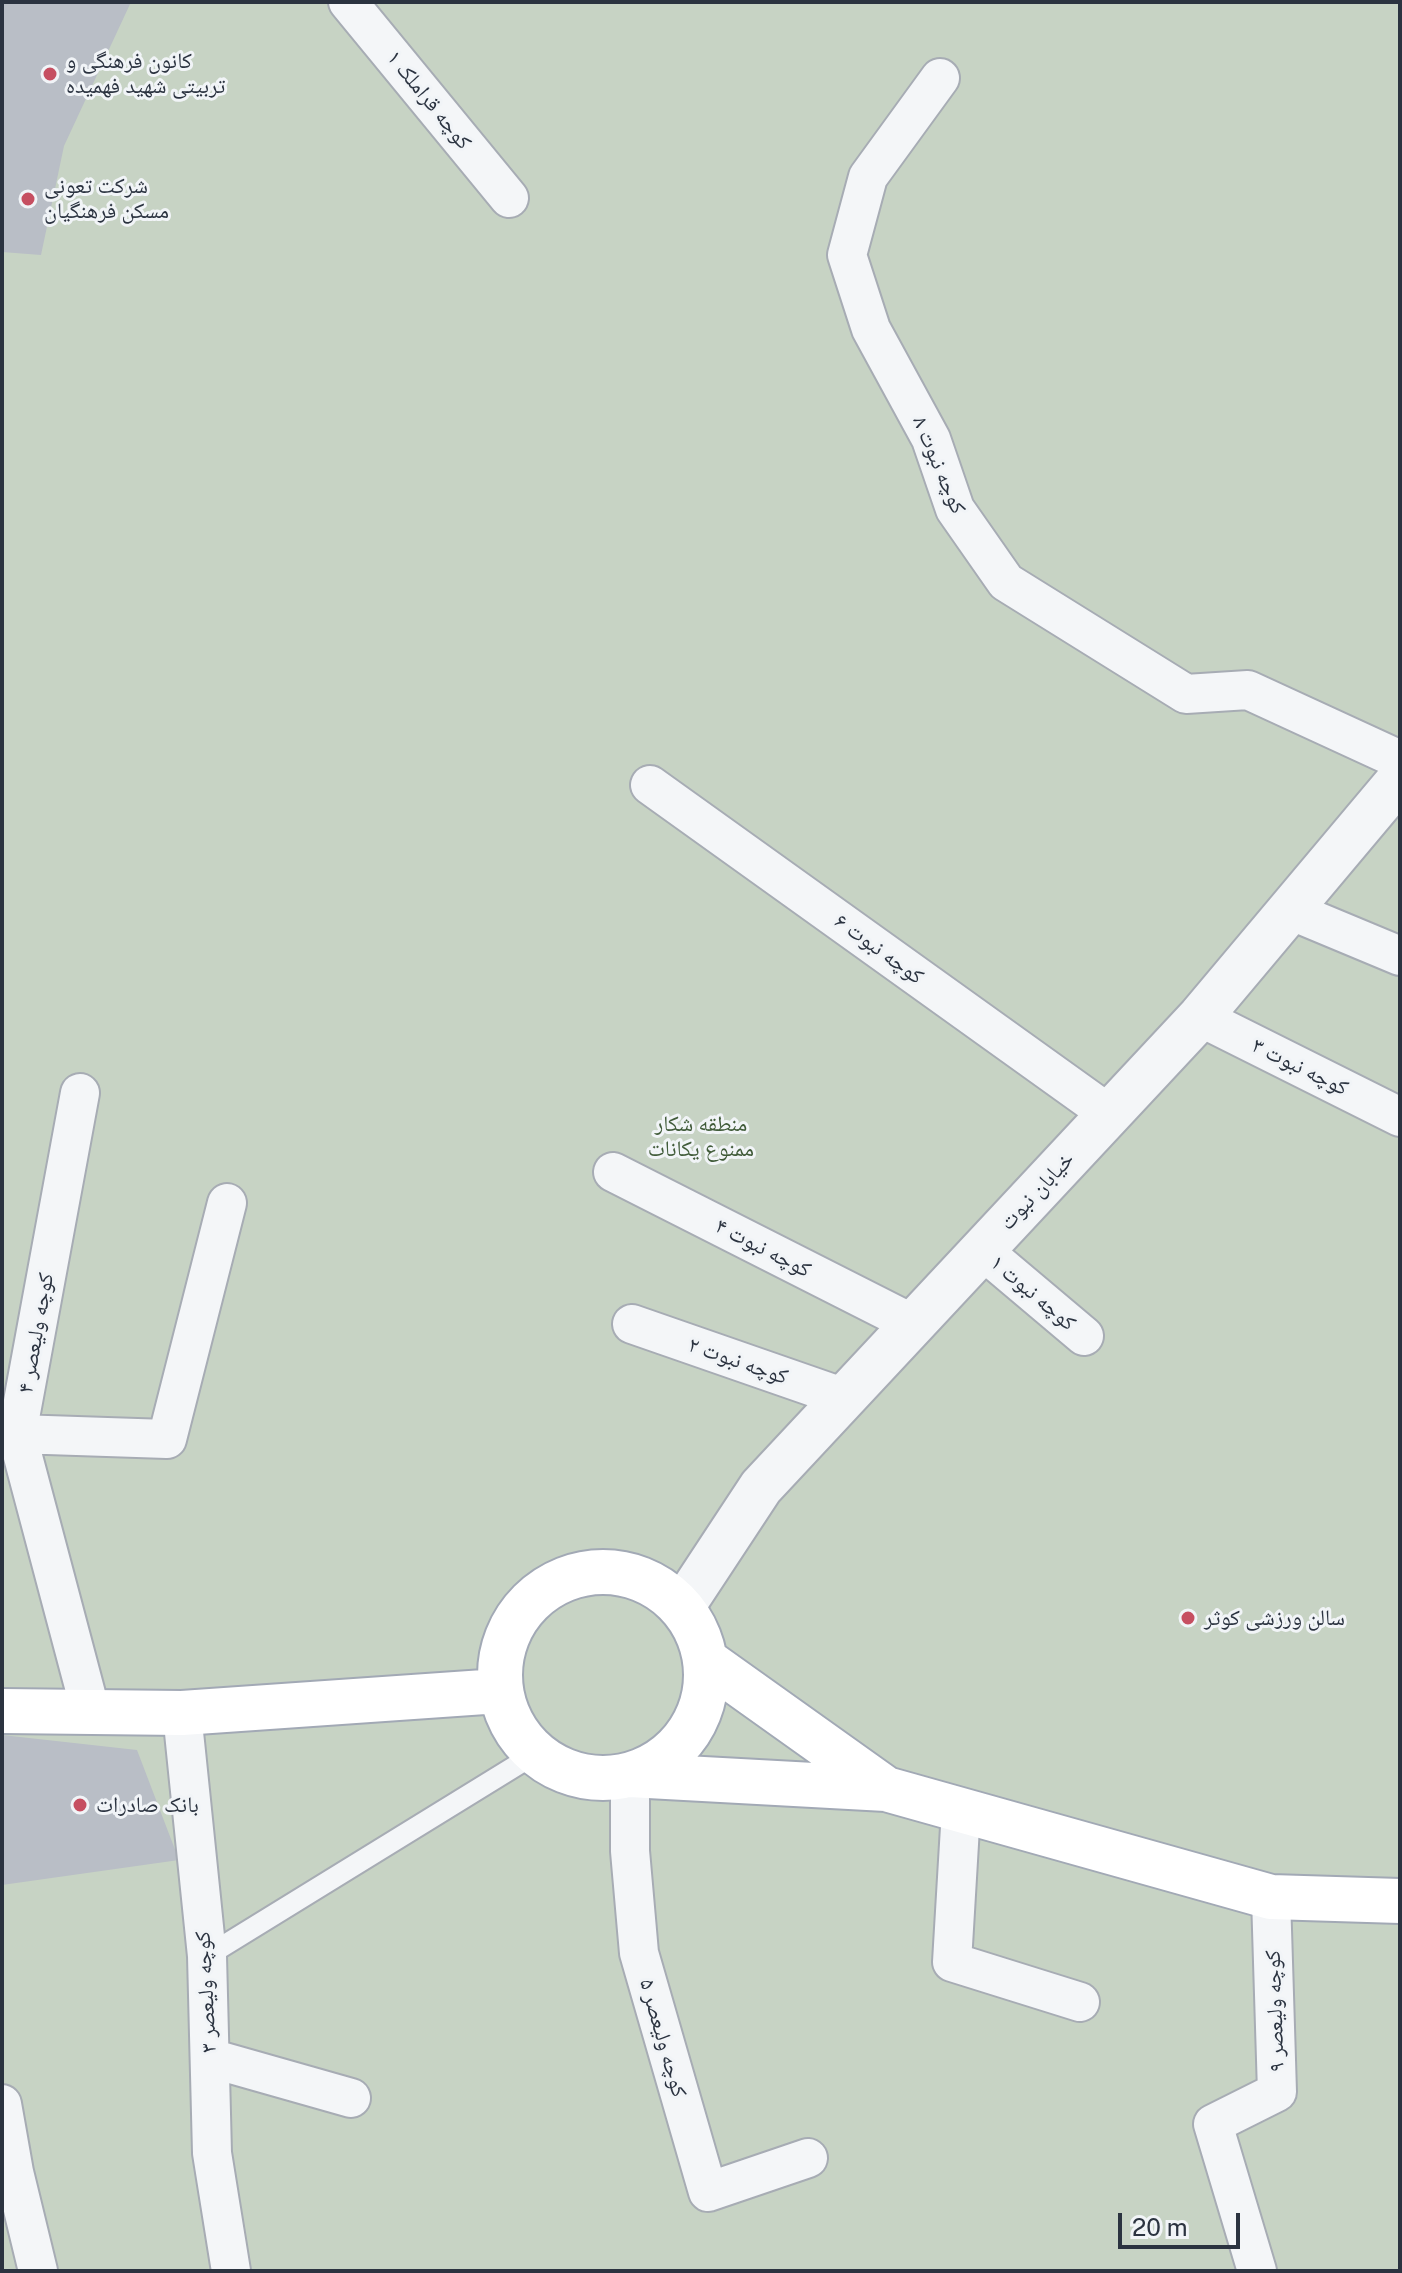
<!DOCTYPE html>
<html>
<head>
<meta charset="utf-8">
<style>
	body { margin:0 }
	#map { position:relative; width:1402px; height:2273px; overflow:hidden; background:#e2e5ea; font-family:"Public Sans",sans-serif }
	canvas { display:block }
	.frame { position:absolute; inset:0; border:4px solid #2b3340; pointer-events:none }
	.scale { position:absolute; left:1118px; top:2213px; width:122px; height:36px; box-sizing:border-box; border:4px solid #2b3340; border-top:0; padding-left:10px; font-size:24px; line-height:28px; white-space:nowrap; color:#2b3340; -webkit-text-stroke:6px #f1f4f7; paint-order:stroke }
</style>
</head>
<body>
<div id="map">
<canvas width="1402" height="2273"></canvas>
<div class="frame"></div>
<div class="scale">20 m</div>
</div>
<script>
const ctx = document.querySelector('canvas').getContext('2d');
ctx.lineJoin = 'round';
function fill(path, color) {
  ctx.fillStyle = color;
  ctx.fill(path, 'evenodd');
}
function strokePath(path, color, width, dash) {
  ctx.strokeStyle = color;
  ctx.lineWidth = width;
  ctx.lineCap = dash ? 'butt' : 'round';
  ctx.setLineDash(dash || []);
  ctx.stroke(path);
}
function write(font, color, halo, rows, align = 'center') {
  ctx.font = font + ' "Public Sans","Noto Naskh Arabic",sans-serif';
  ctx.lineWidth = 6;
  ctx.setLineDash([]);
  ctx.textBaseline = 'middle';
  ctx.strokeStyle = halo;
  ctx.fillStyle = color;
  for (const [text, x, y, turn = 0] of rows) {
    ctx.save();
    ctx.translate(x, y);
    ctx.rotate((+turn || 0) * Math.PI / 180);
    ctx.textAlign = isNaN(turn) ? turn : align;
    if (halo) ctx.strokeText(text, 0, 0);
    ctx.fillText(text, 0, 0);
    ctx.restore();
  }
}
fill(new Path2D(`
	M2,2H1400V2271H2Z`), '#c7d3c4');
fill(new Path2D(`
	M2,2H131L64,146L41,255L2,252Z
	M2,1735L137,1750L179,1860L2,1885Z`), '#b9bec6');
const service = new Path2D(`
	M207,1956L535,1754`);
const minor = new Path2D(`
	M348,2L509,198
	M940,78L868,177L847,255L871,329L931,439L955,509L1006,582L1186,694L1248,690L1400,760
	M650,785L1109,1114
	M1292,911L1400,956
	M1200,1017L1400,1117
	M80,1093L17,1434L90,1709
	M613,1172L913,1324
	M982,1250L1084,1336
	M632,1324L845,1398
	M2,1427L17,1434L167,1439L227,1203
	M182,1713L207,1956L212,2153L231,2271
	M630,1775V1851L639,1953L708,2192L808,2158
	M961,1810L952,1962L1080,2002
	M210,2058L351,2098
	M2,2104L14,2172L38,2271
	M1257,2271L1213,2124L1277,2092L1271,1897`);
const tertiary = new Path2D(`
	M682,1607L761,1487L1200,1017L1400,779`);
const primary = new Path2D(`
	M500 1675a103 103 0 1 1 206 0a103 103 0 1 1-206 0Z
	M705,1660L886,1789
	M2,1711L182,1713L499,1691
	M630,1775L886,1789L1271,1897L1400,1901`);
strokePath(service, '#a7acb4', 24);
strokePath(minor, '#a7acb4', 42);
strokePath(tertiary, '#a7acb4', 48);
strokePath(primary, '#a2a9b5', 48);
strokePath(service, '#f4f6f8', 20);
strokePath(minor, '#f4f6f8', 38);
strokePath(tertiary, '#f4f6f8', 44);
strokePath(primary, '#fff', 44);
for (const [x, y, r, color] of [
	[50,74,8,"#c64f61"],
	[28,199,8,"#c64f61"],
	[1188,1618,8,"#c64f61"],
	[80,1805,8,"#c64f61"]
]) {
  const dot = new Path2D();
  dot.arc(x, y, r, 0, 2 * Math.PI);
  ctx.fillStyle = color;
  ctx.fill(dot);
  strokePath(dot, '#f1f4f7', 3);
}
write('22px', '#2b3340', '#f1f4f7', [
	["کانون فرهنگی و",66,61],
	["تربیتی شهید فهمیده",66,86],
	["شرکت تعونی",44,186],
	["مسکن فرهنگیان",44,211],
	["سالن ورزشی کوثر",1204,1618],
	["بانک صادرات",96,1805]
], 'left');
write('22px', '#2b3340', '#f1f4f7', [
	["کوچه قراملک ۱",429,100,51],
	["کوچه نبوت ۸",939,465,67],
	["کوچه نبوت ۶",879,949,36],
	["کوچه نبوت ۳",1300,1067,26],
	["خیابان نبوت",1037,1191,-47],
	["کوچه نبوت ۴",763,1248,27],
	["کوچه نبوت ۱",1033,1293,40],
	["کوچه ولیعصر ۴",36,1333,-80],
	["کوچه نبوت ۲",738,1361,19],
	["کوچه ولیعصر ۳",206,1992,-93],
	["کوچه ولیعصر ۹",1275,2011,-92],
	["کوچه ولیعصر ۵",663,2038,74]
]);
write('22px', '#405b39', '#f1f4f7', [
	["منطقه شکار",701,1124],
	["ممنوع یکانات",701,1149]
]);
</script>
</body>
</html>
